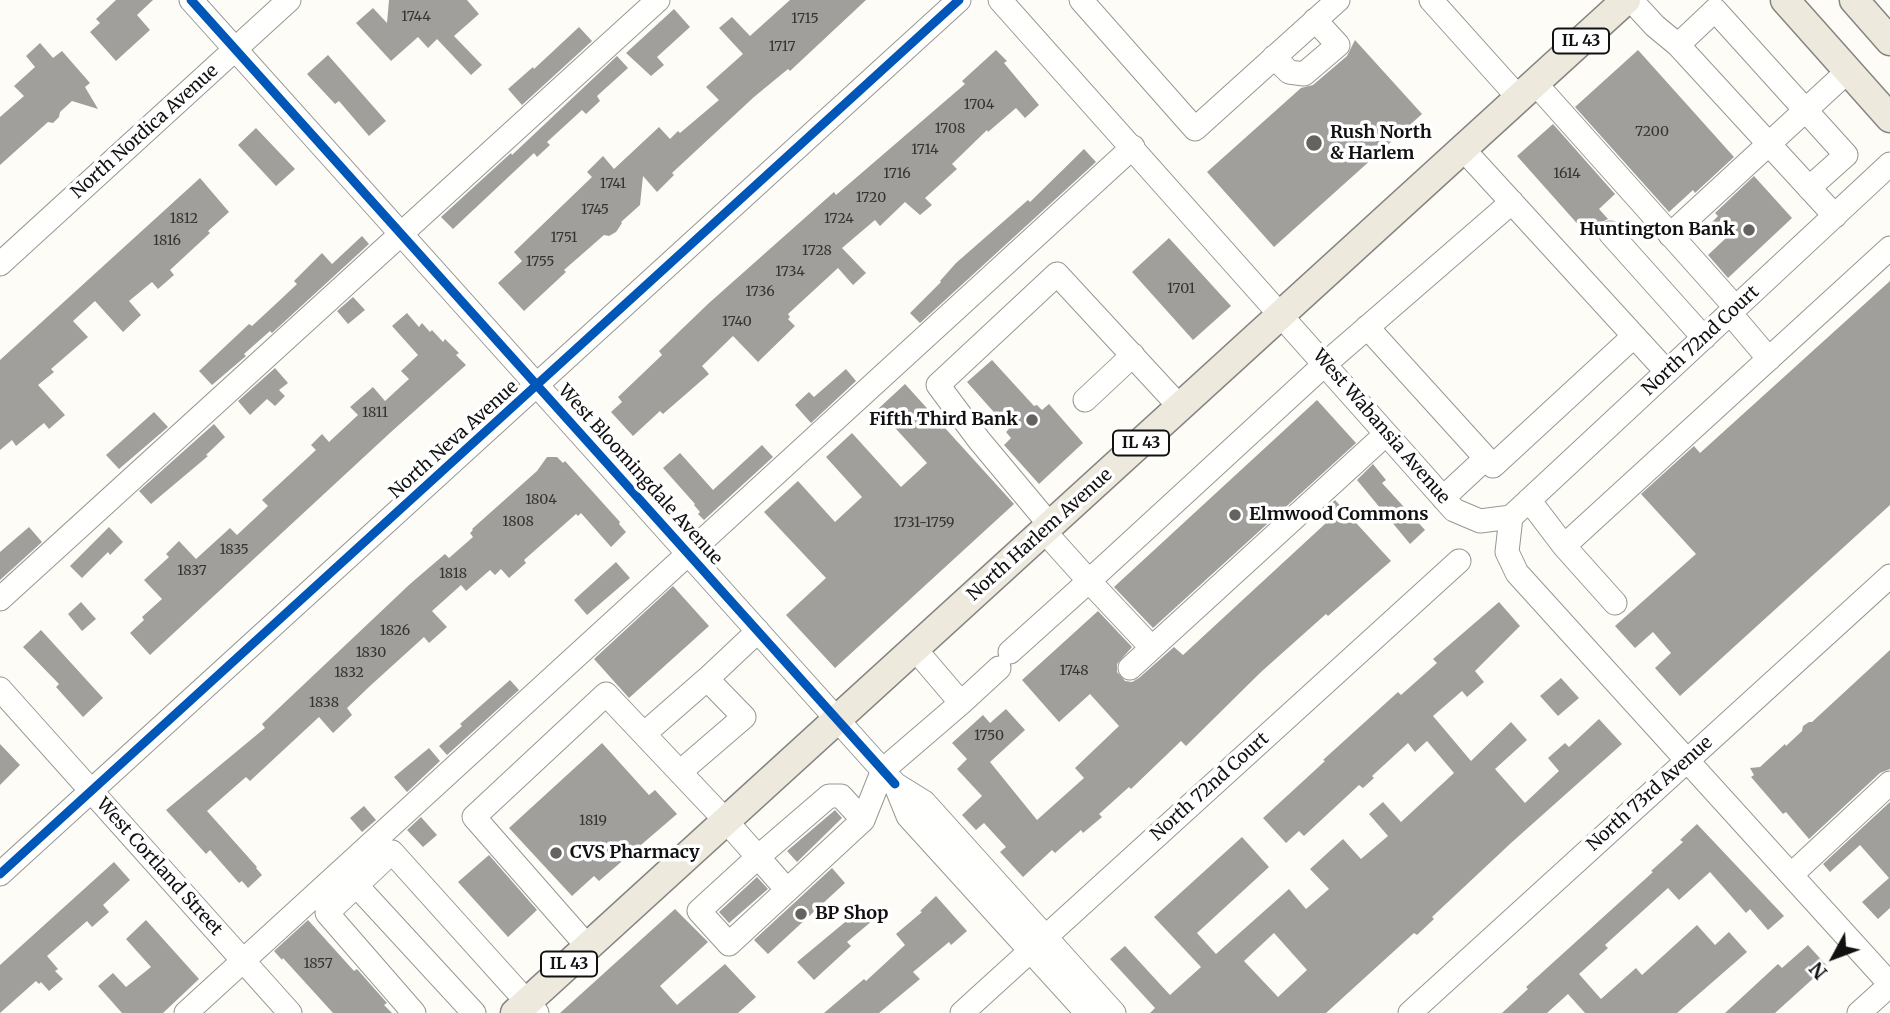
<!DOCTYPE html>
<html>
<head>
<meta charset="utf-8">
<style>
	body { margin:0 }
	#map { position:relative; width:1890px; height:1013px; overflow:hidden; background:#fdfcf7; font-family:Merriweather,serif }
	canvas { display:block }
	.north { position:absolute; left:1799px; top:922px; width:70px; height:70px; -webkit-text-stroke:5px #fff; paint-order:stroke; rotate:229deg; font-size:19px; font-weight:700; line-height:28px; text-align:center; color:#111 }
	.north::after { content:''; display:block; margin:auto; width:24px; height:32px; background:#111; clip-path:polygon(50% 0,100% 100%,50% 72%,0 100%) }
</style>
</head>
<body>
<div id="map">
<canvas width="1890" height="1013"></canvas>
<div class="north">N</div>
</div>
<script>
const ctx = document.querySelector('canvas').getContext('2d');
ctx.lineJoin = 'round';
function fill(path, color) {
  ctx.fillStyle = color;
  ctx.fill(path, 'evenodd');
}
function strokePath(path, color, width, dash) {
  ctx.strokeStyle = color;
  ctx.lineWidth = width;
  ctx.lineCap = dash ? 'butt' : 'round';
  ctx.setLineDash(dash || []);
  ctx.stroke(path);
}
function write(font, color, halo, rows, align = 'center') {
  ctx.font = font + ' Merriweather,serif';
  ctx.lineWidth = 7;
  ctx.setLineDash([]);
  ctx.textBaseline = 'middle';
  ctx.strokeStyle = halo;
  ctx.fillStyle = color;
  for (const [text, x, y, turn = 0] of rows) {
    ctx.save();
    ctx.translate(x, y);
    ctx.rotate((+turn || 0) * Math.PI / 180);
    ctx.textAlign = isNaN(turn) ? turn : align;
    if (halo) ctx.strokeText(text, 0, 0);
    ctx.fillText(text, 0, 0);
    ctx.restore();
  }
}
fill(new Path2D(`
	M116,0H153L137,15L150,30L116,61L90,32L100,23L96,19Z
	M389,0H467L479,14L454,36L482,65L471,75L437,39L428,48L418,37L391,61L356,23L373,8L387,23Z
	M790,0H866L790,71L788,69L754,97L672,173L674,175L657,192L643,176L640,205L621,222L622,223L616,232L609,236L604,235L564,270L566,272L524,311L498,283L522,261L514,252L592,177L587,172L603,156L614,169L659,127L670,139L678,131L680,133L719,100L706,87L743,54L719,28L732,17L750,36Z
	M674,9L690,27L657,57L664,65L651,76L626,53Z
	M579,27L592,41L522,105L508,89L533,67L534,69Z
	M1355,40L1422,114L1274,247L1207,172L1301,88L1313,85L1347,56Z
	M40,43L53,58L62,51L90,83L85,87L98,109L72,101L60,112L59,117L53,123L48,122L0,165V117L24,96L14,86L35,67L26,56Z
	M996,50L1007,61L1004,63L1039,105L1025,118L1016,108L988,132L987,130L952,164L957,169L925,198L932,205L920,215L905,202L880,226L875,220L842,248L866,273L853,285L838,268L788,314L790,317L788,319L795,326L758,362L733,336L702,366L709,374L663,414L660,411L633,436L611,412L622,402L618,397L662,355L659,351L709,303L834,192L836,195L965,84L962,81Z
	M1638,50L1734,157L1695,193L1693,190L1669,212L1575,107Z
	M328,55L386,121L369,136L339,101L335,104L307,74Z
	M617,56L628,68L597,96L600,101L586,114L582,110L547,142L550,145L537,157L534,153L453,229L441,217L511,153L512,155Z
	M1553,124L1615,194L1599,209L1608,219L1600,223L1596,232L1590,238L1517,156Z
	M256,128L295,169L276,186L238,145Z
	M1084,149L1096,162L920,323L910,313L941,282L940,281L956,263L1028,200L1030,202Z
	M1754,176L1792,218L1728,278L1708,255L1726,238L1711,223L1718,216L1715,213Z
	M200,178L229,212L208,231L210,233L170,270L174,275L158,289L152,282L129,301L141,315L123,332L95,301L73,321L88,337L51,369L54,372L38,385L65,415L49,429L44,423L16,446L12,440L0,450V360Z
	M362,236L369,244L272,333L270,331L244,354L246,356L212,385L199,371L249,324L252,326L279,301L297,284L294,281L322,253L332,264Z
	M1169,238L1231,306L1193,340L1132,272Z
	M1890,281V505L1680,696L1655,668L1671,653L1653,632L1635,648L1615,626L1696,554L1641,494L1694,446L1700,453Z
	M353,297L365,310L348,324L337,311Z
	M407,313L419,327L422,323L430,332L432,330L443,342L445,339L459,353L456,355L466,365L391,432L150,655L130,633L144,620L142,617L162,599L144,580L169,557L166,554L179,541L196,559L230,528L237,535L268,506L262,500L316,450L311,445L322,434L329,442L358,415L350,407L373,387L385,401L409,379L401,371L418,355L392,326Z
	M992,360L1034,406L1037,405L1042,410L1049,404L1083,443L1039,484L1004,445L1011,438L1006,432L1009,429L967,382Z
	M275,368L288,383L279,390L285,396L275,406L267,399L250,415L238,401Z
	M846,369L856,381L811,423L795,405L809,392L814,397Z
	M905,384L1014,504L835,668L786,615L826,578L764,512L798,481L835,522L862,497L826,457L852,433L901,487L927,463L878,409Z
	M1317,400L1356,443L1153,628L1114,587Z
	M154,412L168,427L119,469L106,455Z
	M214,424L225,437L206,455L208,456L151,504L139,491Z
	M762,445L773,457L704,520L698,514L700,512L694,505L695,504L663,468L680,453L713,490Z
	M547,457H557L563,463L565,461L620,522L619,524L626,532L611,547L581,513L578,516L576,514L524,560L526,563L509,578L501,569L495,575L490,570L466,591L461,585L432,611L447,627L429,643L424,637L370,686L347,708L352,715L333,733L319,717L250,781L246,777L207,811L257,867L256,868L262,875L248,888L242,881L239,883L210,850L206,854L166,810L265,728L262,724L410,584L445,554L449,558L473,537L470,533L473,530L472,529L537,471Z
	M1373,464L1386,480L1382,483L1425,530L1410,544L1357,480Z
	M1335,500L1391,561L1328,616L1326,614L1261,672L1186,746L1181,741L1131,789L1129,787L1099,814L1102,817L1083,833L1081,830L1055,853L1052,850L1023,877L1000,852L1006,847L984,823L976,830L962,815L982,796L957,769L967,759L952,743L983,715L990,723L1006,709L1025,730L990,762L1037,820L1084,778L1075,768L1119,726L1090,694L1059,722L1022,680L1098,611L1132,647L1117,664V672L1125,681L1132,682L1139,678L1174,647L1183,655L1326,523L1319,515Z
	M29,527L42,542L0,580V552Z
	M109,527L123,542L110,555L108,552L82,578L70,566Z
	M616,562L630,578L587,615L574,600Z
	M673,586L709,626L629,698L594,659Z
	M81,602L96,619L82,631L68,614Z
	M1499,602L1520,626L1475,671L1484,682L1467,697L1462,691L1433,716L1471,761L1511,722L1527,740L1495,769L1525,803L1559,771L1548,758L1565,743L1569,747L1599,719L1622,744L1511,843L1432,917L1434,919L1417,935L1414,933L1326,1013H1150L1155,1008L1110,959L1125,946L1170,995L1201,967L1154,917L1242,837L1269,867L1197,933L1216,954L1289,889L1306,909L1329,889L1310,869L1343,839L1361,859L1388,836L1369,814L1383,802L1401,822L1454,773L1427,741L1415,752L1408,743L1372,776L1374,778L1363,788L1359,785L1304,836L1299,831L1286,843L1263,818L1325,761L1323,760L1398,692L1401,695L1437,663L1433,659ZM1274,933L1307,970L1278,997L1244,961Z
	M41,630L103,698L83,717L56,687L59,684L23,647Z
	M1890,650V769L1880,773L1809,839L1786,812L1783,814L1751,777L1754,775L1750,768L1760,767L1785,744L1786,746L1802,731L1803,726L1809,722H1812Z
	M1561,678L1579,698L1558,716L1540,696Z
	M510,680L519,690L447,755L439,746L462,726L460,724Z
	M602,743L649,795L655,790L677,814L599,881L594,876L572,896L509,828Z
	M0,744L20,765L0,785Z
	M429,748L440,761L407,792L394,777Z
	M1890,802V908L1878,919L1862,902L1889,878L1860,845L1830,872L1823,864Z
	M364,806L376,820L362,832L350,818Z
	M835,810L842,818L797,862L787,851Z
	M421,817L437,835L423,847L407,830Z
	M1697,824L1784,916L1768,930L1750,909L1746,913L1710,872L1679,900L1668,888L1605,945L1608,948L1579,974L1601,999L1636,968L1642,975L1697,925L1715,945L1729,932L1747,952L1677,1013H1585L1568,994L1547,1013H1502L1528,989L1526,987L1653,872L1651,871L1683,842L1680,840Z
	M489,855L537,910L508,937L458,882Z
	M114,862L130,880L103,905L109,912L92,927L87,921L47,956L58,969L55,971L63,979L49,991L41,982L39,984L36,981L0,1013V965Z
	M832,868L845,883L768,954L754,940Z
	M757,877L768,889L729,923L719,912Z
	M936,896L967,931L951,945L949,942L913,972L920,979L879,1013H824L864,979L866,981L905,945L896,934L922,912L920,911Z
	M862,908L872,921L847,942L851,946L814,980L797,962Z
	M675,909L708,942L660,986L677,1005L725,964L756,997L738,1013H560Z
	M146,920L199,979L163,1013H122L98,986L113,973L126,987L151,967L126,939Z
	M308,920L354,971L357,969L387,1003L384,1005L392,1013H333L283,958L282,960L274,951Z
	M1808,945L1827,966L1775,1013H1725L1778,964L1782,968Z`), '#a19f9c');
const minor = new Path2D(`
	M191,0L895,784L924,802L1114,1013
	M1000,0L1454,510L1480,521L1511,517
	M1081,0L1195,129L1338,0
	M1431,0L1518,97
	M1631,0L1655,26L1678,45L1835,216
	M1678,45L1715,10L1846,155L1809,188
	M1274,57L1289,72L1304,74L1338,45L1315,20
	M1535,83L1736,308
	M1463,149L1667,372
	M1610,233L1704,338
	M1670,235L1848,71
	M0,264L289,0
	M1730,313L1769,359
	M1367,327L1493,466L1634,336
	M1085,400L1133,355
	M1443,498L1486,458
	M1529,500L1564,546L1615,603
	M1511,517L1507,552L1517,573L1890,984
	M1511,517L1890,164
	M1050,525L979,440L938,385L1057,274L1180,407
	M1564,546L1890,248
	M0,599L658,0
	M1152,648L1089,581L1325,364L1512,202
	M915,649L961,703L999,668
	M1010,652L1089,581L1044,531
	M1130,668L1386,434
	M707,679L758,631
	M0,689L290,1013
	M644,734L707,679L744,717L680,772
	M895,784L908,816L1087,1013
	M0,874L959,0
	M1791,875L1890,783
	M357,886L474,1013
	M787,890L758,857L829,796H841L863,820
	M588,947L474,817L606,694L726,821L758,857L699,911L729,944L863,820L883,770L961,703
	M186,1013L1133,147
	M414,1013L327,913L392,852L537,1013
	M962,1013L1459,561
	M1410,1013L1890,576
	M1859,1013L1890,985`);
const major = new Path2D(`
	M1785,0L1890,118
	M1854,0L1890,41
	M515,1013L1626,0`);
strokePath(minor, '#979795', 25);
strokePath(major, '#858482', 31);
strokePath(minor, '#fffffe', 23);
strokePath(major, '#ede9dc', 28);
strokePath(new Path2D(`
	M191,0L895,784
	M0,874L959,0`), '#0057b8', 9);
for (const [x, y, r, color] of [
	[1314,143,9,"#646362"],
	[1749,230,7,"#646362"],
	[1032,420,7,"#646362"],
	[1235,515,7,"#646362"],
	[556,853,7,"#646362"],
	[801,914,7,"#646362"]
]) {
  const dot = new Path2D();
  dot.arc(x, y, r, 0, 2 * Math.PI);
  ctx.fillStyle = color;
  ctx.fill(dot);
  strokePath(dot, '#fff', 2.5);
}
write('14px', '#353434', null, [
	["1744",416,17],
	["1715",805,19],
	["1717",782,47],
	["1704",979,105],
	["1708",950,129],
	["7200",1652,132],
	["1714",925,150],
	["1716",897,174],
	["1614",1567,174],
	["1741",613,184],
	["1720",871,198],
	["1745",595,210],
	["1812",184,219],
	["1724",839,219],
	["1751",564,238],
	["1816",167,241],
	["1728",817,251],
	["1755",540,262],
	["1734",790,272],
	["1701",1181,289],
	["1736",760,292],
	["1740",737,322],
	["1811",375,413],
	["1804",541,500],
	["1808",518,522],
	["1731-1759",924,523],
	["1835",234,550],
	["1837",192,571],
	["1818",453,574],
	["1826",395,631],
	["1830",371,653],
	["1748",1074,671],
	["1832",349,673],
	["1838",324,703],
	["1750",989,736],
	["1819",593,821],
	["1857",318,964]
]);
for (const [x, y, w] of [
	[1581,41,56],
	[1141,443,56],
	[569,964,56]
]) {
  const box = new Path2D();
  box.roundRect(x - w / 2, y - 12.5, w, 25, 5);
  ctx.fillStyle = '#fff';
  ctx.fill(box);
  strokePath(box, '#111', 2);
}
write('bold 16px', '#111', null, [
	["IL 43",1581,41],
	["IL 43",1141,443],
	["IL 43",569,964]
]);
write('18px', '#111', '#fff', [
	["North Nordica Avenue",145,132,-42],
	["North 72nd Court",1701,341,-43],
	["West Wabansia Avenue",1381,427,49],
	["North Neva Avenue",454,440,-42],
	["West Bloomingdale Avenue",640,475,48],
	["North Harlem Avenue",1040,535,-42],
	["North 72nd Court",1210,787,-42],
	["North 73rd Avenue",1650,794,-42],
	["West Cortland Street",159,867,48]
]);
write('bold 18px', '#111', '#fff', [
	["Rush North",1330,133],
	["& Harlem",1330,154],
	["Huntington Bank",1735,230,"right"],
	["Fifth Third Bank",1018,420,"right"],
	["Elmwood Commons",1249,515],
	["CVS Pharmacy",570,853],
	["BP Shop",815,914]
], 'left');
</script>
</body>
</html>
